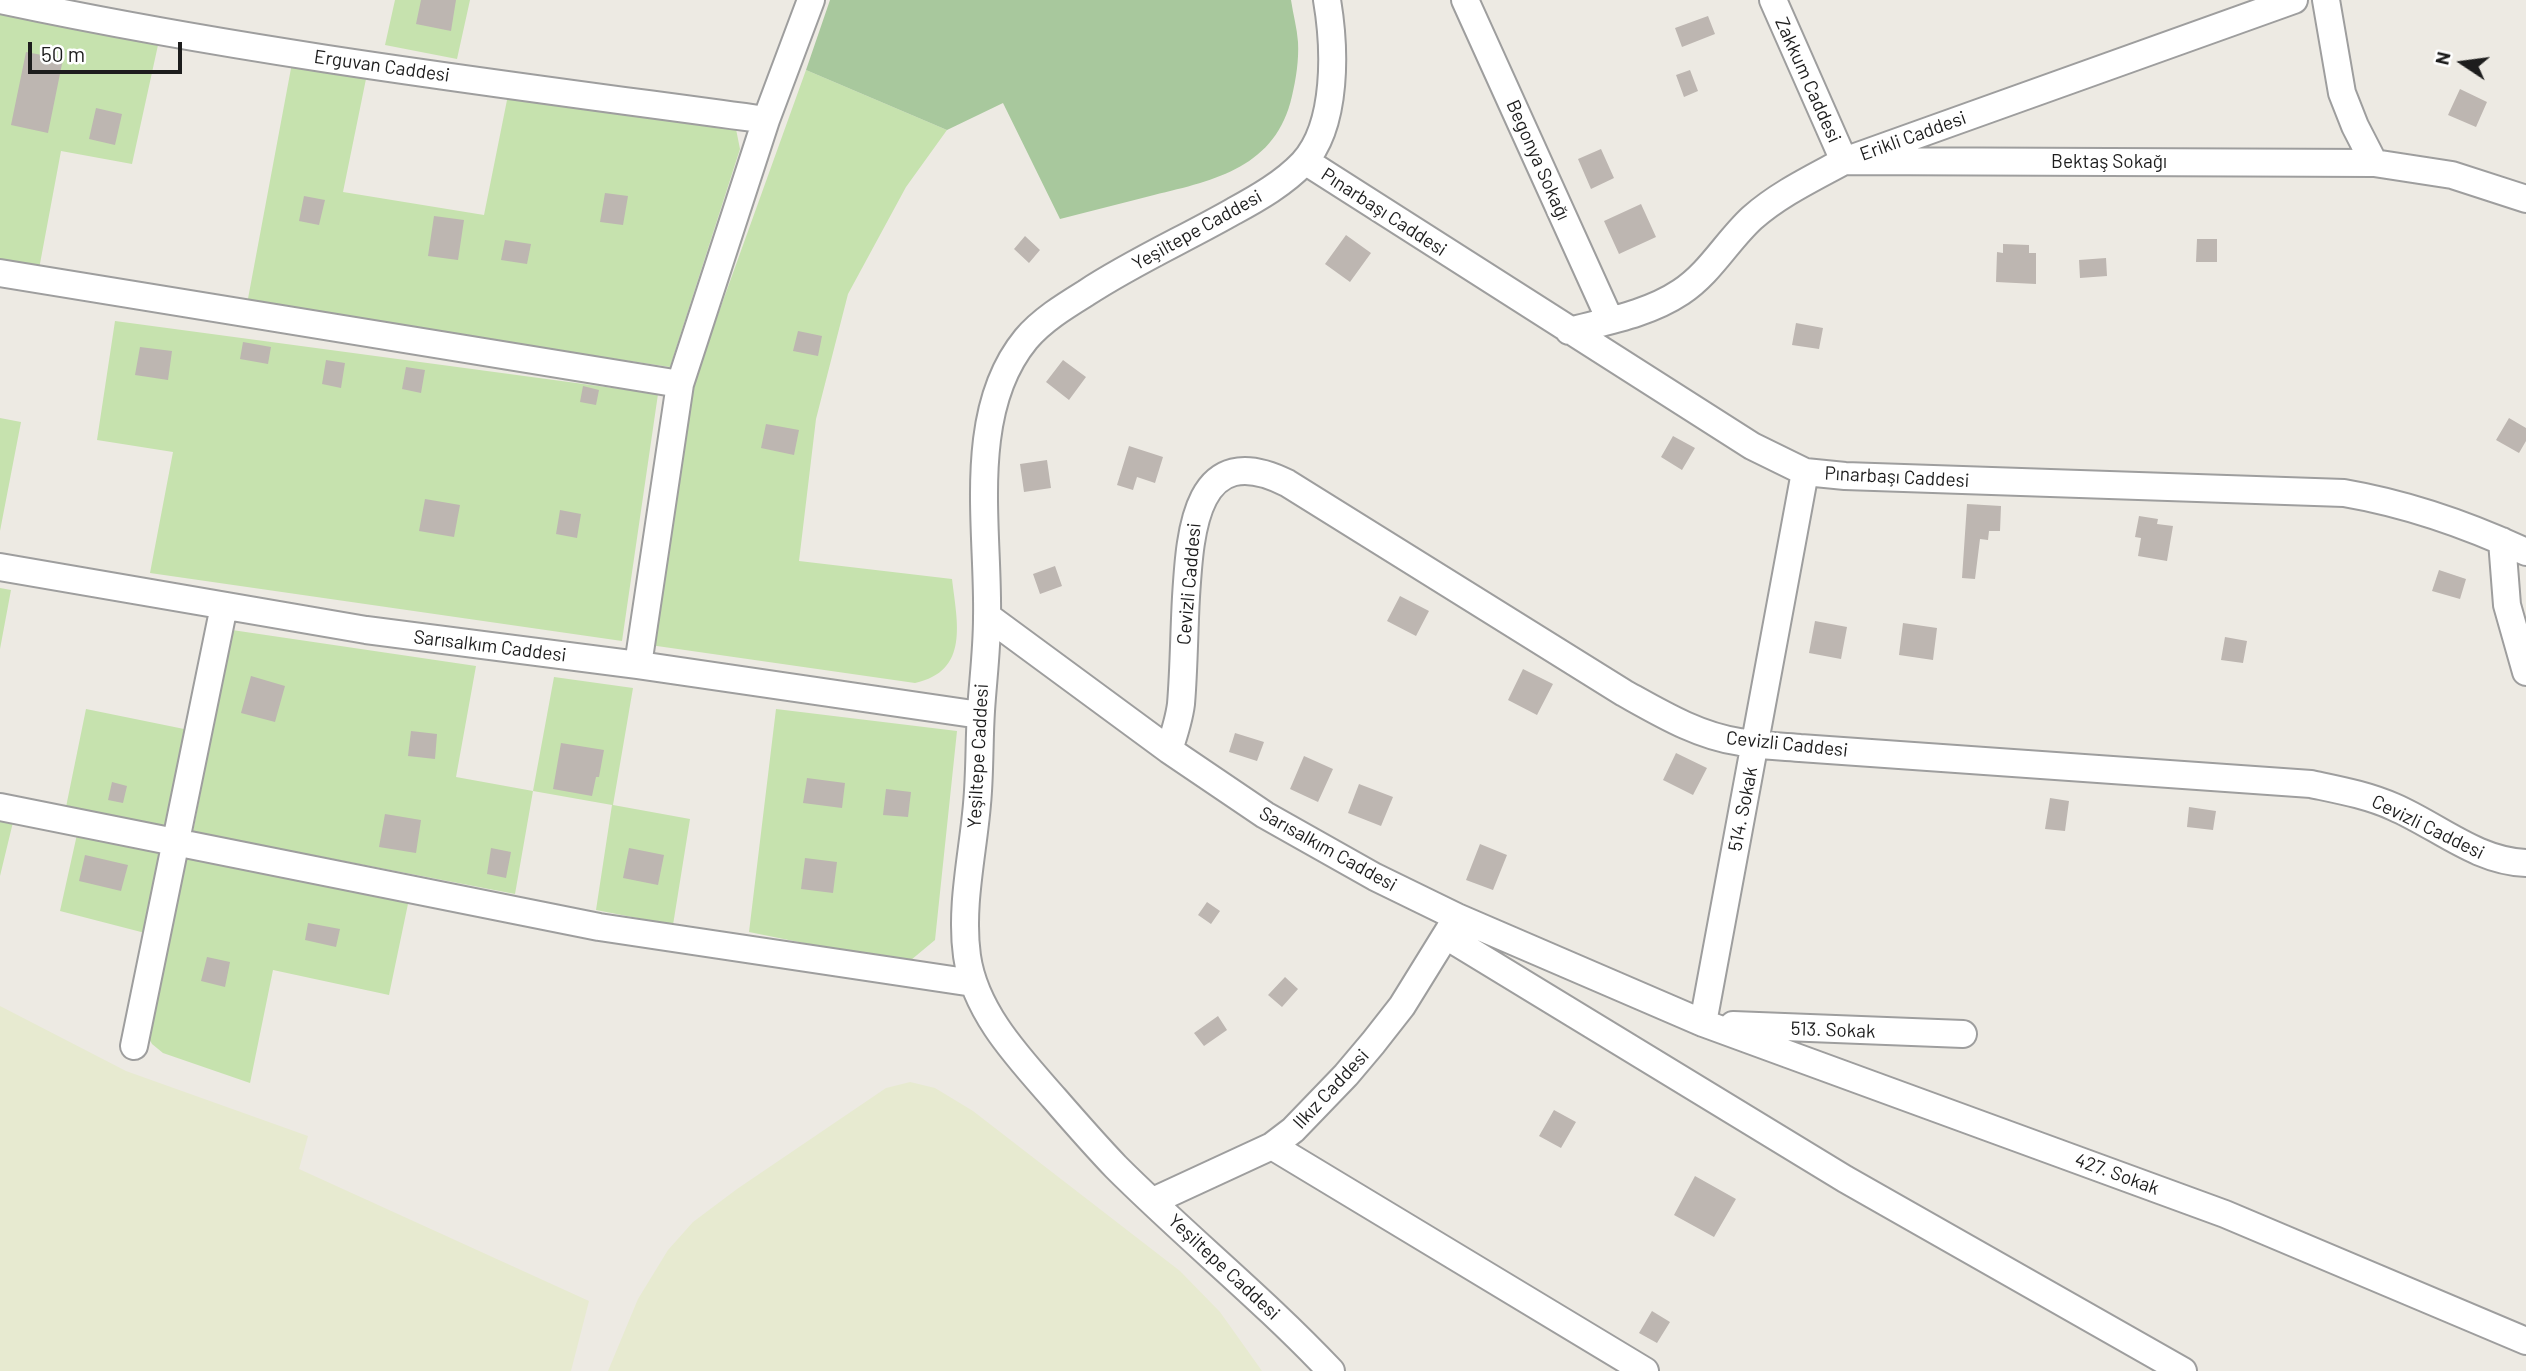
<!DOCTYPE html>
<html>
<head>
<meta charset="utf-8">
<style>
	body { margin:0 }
	#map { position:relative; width:2526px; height:1371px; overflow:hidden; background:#edeae3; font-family:Barlow,sans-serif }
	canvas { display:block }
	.north { position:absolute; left:2428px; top:28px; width:70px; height:70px; -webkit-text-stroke:5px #fff; paint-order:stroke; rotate:283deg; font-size:19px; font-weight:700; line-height:28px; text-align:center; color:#1d1d1d }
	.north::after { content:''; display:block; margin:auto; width:24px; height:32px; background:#1d1d1d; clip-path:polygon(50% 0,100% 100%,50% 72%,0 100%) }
	.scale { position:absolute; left:28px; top:42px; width:154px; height:32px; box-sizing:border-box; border:4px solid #1d1d1d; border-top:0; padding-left:9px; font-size:21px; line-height:24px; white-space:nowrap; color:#1d1d1d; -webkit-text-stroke:5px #fff; paint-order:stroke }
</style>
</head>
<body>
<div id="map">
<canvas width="2526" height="1371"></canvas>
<div class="north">N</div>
<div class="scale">50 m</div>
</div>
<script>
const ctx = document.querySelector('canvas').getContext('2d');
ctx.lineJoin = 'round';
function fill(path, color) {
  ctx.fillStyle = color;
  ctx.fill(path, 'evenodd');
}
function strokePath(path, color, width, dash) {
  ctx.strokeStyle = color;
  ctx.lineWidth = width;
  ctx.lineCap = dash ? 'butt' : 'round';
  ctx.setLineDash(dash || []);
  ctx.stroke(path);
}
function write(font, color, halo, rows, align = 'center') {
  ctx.font = font + ' Barlow,sans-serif';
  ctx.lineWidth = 6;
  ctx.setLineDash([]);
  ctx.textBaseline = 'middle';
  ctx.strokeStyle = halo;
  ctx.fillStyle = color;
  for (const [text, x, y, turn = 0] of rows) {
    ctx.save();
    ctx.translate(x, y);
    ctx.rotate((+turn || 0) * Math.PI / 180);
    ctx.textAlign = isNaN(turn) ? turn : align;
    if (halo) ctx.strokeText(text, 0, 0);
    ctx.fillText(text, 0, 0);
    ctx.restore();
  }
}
fill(new Path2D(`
	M0,1006L126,1071L308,1136L299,1169L589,1301L571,1371H0Z
	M910,1082L935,1088L973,1111L1180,1271L1220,1312L1262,1371H608L638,1299L668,1250L693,1222L737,1189L886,1088Z`), '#e7ead0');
fill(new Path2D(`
	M395,0H470L457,59L385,45Z
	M0,14L158,45L132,164L61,151L39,269L0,262Z
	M292,63L367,74L343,192L484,215L508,95L736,129L740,149L670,367L247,304Z
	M806,70L947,130L906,187L848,294L816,419L799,561L952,579C957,622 970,671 915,683L650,645L688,398Z
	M115,321L658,394L622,641L150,573L173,452L97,440Z
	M0,418L21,422L0,531Z
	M0,588L11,590L0,649Z
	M232,630L476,666L456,777L533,791L554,677L633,688L613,805L690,819L673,925L596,910L612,805L533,791L515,894L193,832Z
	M86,709L189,730L173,820L164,830L66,807Z
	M776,709L957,731L935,940L911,960L898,962L749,932Z
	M0,815L14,818L0,876Z
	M78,830L154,845L163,861L145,933L60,911Z
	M182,855L409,899L389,995L273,970L250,1083L163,1053L152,1044L146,1033Z`), '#c6e2ae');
fill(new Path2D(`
	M830,0H1291C1293,14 1297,28 1298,42C1299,60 1296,79 1292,96C1276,167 1216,180 1154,195C1123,203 1091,211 1060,219L1003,103L947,130L806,70Z`), '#a8c89d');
fill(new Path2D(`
	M421,0H456L451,31L416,24Z
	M1708,16L1715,34L1682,47L1675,28Z
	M26,52L63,59L48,133L11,125Z
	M1690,70L1698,91L1684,97L1676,75Z
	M2460,89L2487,102L2476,127L2448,115Z
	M96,108L122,114L115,145L89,139Z
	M1601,149L1614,178L1591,189L1578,159Z
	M605,193L628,196L623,225L600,222Z
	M304,196L325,200L319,225L299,221Z
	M1641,204L1656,237L1619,254L1604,221Z
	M434,216L464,220L458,260L428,256Z
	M1346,235L1371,253L1350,282L1325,264Z
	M1025,236L1040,250L1029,263L1014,249Z
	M2197,239H2217V262H2196Z
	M505,240L531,244L527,264L501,260Z
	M2003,244L2029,245V253H2036V284L1996,282L1997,252L2003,253Z
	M2106,258L2107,276L2080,278L2079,260Z
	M1796,323L1823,328L1819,349L1792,345Z
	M798,331L822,336L818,356L793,351Z
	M243,342L271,347L268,364L240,359Z
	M140,347L172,351L168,380L135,375Z
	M326,360L345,363L341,388L322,384Z
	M1063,360L1086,377L1069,400L1046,382Z
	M406,367L425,370L421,393L402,389Z
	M583,386L599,390L596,405L580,402Z
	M2509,418L2526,428V441L2519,453L2496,440Z
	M766,424L799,430L794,455L761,448Z
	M1673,436L1695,448L1682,470L1661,457Z
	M1129,446L1163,457L1155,483L1137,477L1133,490L1117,485Z
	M1047,460L1051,488L1024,492L1020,464Z
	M425,499L460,505L454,537L419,531Z
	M1967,504L2001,506L2000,531H1989L1988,540L1980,539L1975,579L1962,578Z
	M560,510L581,514L577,538L556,534Z
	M2139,516L2158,519L2157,524L2173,526L2167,561L2138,556L2141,538L2135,537Z
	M1055,566L1062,586L1040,594L1033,574Z
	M2439,570L2466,579L2460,599L2432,591Z
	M1400,596L1429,611L1416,636L1387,621Z
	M1815,621L1847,627L1841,659L1809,653Z
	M1903,623L1937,628L1933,660L1899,655Z
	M2225,637L2247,641L2243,663L2221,660Z
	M1523,669L1553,684L1537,715L1508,700Z
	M251,676L285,686L275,722L241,713Z
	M411,731L437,734L435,759L408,756Z
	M1235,733L1264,742L1257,761L1229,752Z
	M561,743L604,750L599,777H596L592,796L553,789Z
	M1676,753L1707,768L1693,795L1663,780Z
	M1304,756L1333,769L1318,802L1290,789Z
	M807,778L845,783L842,808L803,803Z
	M112,782L127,786L123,803L108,800Z
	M1359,784L1393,797L1381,826L1348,813Z
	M886,789L911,792L908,817L883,815Z
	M2050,798L2069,801L2065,831L2045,829Z
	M2189,807L2216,811L2213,830L2187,827Z
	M385,814L421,820L416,853L379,847Z
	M1480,844L1507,855L1493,890L1466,880Z
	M491,848L511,852L506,878L487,874Z
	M629,848L664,855L658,885L623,878Z
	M85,855L128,865L121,891L79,881Z
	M805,858L837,862L833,893L801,889Z
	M1207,902L1220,911L1211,924L1198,915Z
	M308,923L340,929L336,947L305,940Z
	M207,957L230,962L225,987L201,981Z
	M1285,977L1298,989L1282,1007L1268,995Z
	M1218,1016L1227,1030L1204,1046L1194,1033Z
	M1554,1110L1576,1122L1561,1148L1539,1136Z
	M1695,1176L1736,1199L1714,1237L1674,1215Z
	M1652,1311L1670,1322L1657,1343L1639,1333Z`), '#bdb6b1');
const minor = new Path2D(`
	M0,0C253,54 510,85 766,120
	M1327,0C1335,47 1338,125 1303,163C1284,183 1258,198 1234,211C1185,239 1133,262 1086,293C1065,306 1042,320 1026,339C965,413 989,530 987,618C987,649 983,680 981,711C979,742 980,773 977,804C973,853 960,906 967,956C975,1012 1018,1057 1054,1098C1074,1121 1095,1145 1116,1167C1186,1237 1263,1299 1331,1371
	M1465,0L1610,320
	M1773,0L1844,161L2374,163
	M2326,0L2342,93L2355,126L2374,163L2452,175L2526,199
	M1305,161L1752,446L1805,472L1845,476L2344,493C2408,504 2468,525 2526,552
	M0,273L680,384
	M1569,331C1607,321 1648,314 1681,292C1710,273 1727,241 1752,218C1779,194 1813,178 1844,161L2294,0
	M2502,541L2507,605L2526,672
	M0,567L366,630L638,665L980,715
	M987,616L1169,750L1265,815L1375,877L1457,917L1703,1023L2225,1214L2526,1341
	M638,665L680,384L766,120L811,0
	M1169,750C1174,735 1179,720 1181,704C1184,668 1184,632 1186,597C1190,533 1195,437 1287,483L1624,693C1660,713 1698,736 1740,742C1759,746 1780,746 1800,748L2311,784C2339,790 2367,795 2394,807C2438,826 2476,861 2526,863
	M0,807L599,927L973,983
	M1446,936L1845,1179L2183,1371
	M1703,1023L1805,472
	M1733,1025L1963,1034
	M134,1046L224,606
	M1272,1146L1645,1371
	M1153,1201L1272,1146L1293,1130L1346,1075L1373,1043L1402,1006L1454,922`);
strokePath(minor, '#9e9e9e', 30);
strokePath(minor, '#fff', 26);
write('19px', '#1d1d1d', '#fff', [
	["Erguvan Caddesi",382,66,8],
	["Zakkum Caddesi",1808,80,66],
	["Erikli Caddesi",1913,136,-20],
	["Begonya Sokağı",1538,160,66],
	["Bektaş Sokağı",2109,162],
	["Pınarbaşı Caddesi",1384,212,33],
	["Yeşiltepe Caddesi",1197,230,-29],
	["Pınarbaşı Caddesi",1897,477,3],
	["Cevizli Caddesi",1189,584,-85],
	["Sarısalkım Caddesi",490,646,7],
	["Cevizli Caddesi",1787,744,6],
	["Yeşiltepe Caddesi",978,756,-87],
	["514. Sokak",1743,809,-79],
	["Cevizli Caddesi",2428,827,26],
	["Sarısalkım Caddesi",1328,849,29],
	["513. Sokak",1833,1030,2],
	["Ilkız Caddesi",1331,1089,-47],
	["427. Sokak",2117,1174,20],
	["Yeşiltepe Caddesi",1224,1267,43]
]);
</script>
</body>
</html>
